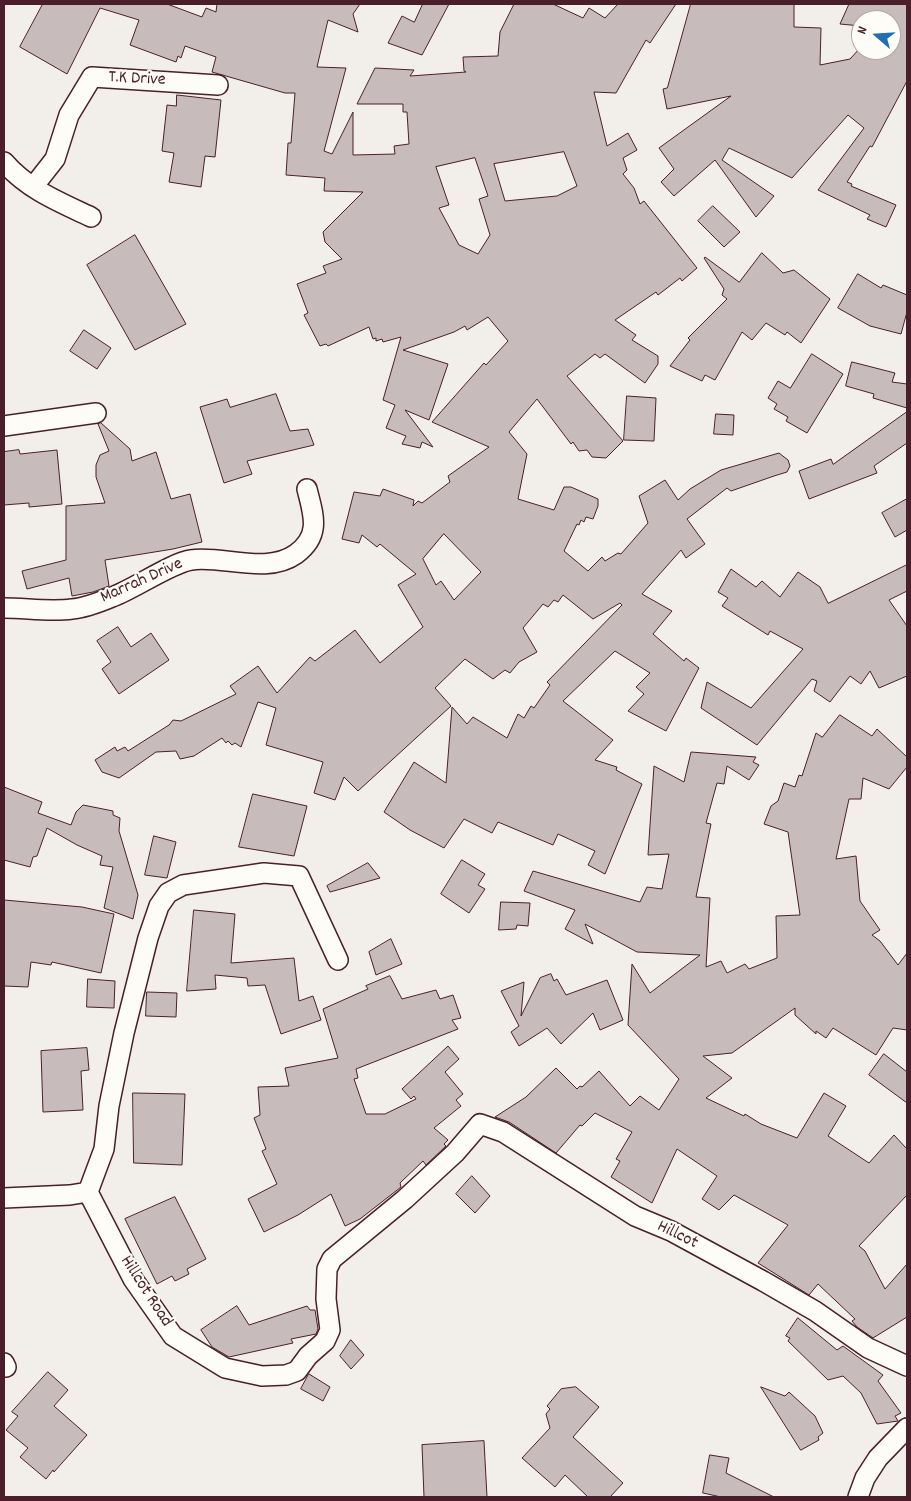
<!DOCTYPE html>
<html>
<head>
<meta charset="utf-8">
<style>
	body { margin:0 }
	#map { position:relative; width:911px; height:1501px; overflow:hidden; background:#f2efeb; font-family:Dekko,sans-serif }
	canvas { display:block }
	.frame { position:absolute; inset:0; border:5px solid #4a1f2b; pointer-events:none }
	.north { position:absolute; left:851px; top:10px; width:50px; height:50px; box-sizing:border-box; background:#fdfcf7; border:1px solid #b5a4a5; border-radius:50%; rotate:289deg; font-size:14px; font-weight:700; line-height:20px; text-align:center; color:#4a1f2b }
	.north::after { content:''; display:block; margin:auto; width:18px; height:22px; background:#1f6fb2; clip-path:polygon(50% 0,100% 100%,50% 72%,0 100%) }
</style>
</head>
<body>
<div id="map">
<canvas width="911" height="1501"></canvas>
<div class="frame"></div>
<div class="north">N</div>
</div>
<script>
const ctx = document.querySelector('canvas').getContext('2d');
ctx.lineJoin = 'round';
function fill(path, color) {
  ctx.fillStyle = color;
  ctx.fill(path, 'evenodd');
}
function strokePath(path, color, width, dash) {
  ctx.strokeStyle = color;
  ctx.lineWidth = width;
  ctx.lineCap = dash ? 'butt' : 'round';
  ctx.setLineDash(dash || []);
  ctx.stroke(path);
}
function write(font, color, halo, rows, align = 'center') {
  ctx.font = font + ' Dekko,sans-serif';
  ctx.lineWidth = 4.5;
  ctx.setLineDash([]);
  ctx.textBaseline = 'middle';
  ctx.strokeStyle = halo;
  ctx.fillStyle = color;
  for (const [text, x, y, turn = 0] of rows) {
    ctx.save();
    ctx.translate(x, y);
    ctx.rotate((+turn || 0) * Math.PI / 180);
    ctx.textAlign = isNaN(turn) ? turn : align;
    if (halo) ctx.strokeText(text, 0, 0);
    ctx.fillText(text, 0, 0);
    ctx.restore();
  }
}
const building = new Path2D(`
	M43,4H167L202,17L206,8L216,12L217,4H360L353,14L358,32L328,20L317,67L346,68L324,151L332,154L353,112V155L395,154L394,146L409,144L407,112H403V104H357L375,68L414,70L410,76L466,72L464,71L463,57L498,56L500,32L514,4H553L583,18L589,8L605,18L618,4H676L650,43L646,40L616,93L594,92L607,146L628,133L637,150L623,158L627,170L623,174L634,188L640,204L644,201L697,268L682,281L680,278L658,295L656,292L615,320L636,335L632,340L658,356V364L645,383L605,354L600,358L595,354L567,376L623,441L606,458L592,457L587,450L579,451L573,442L571,444L537,399L509,432L527,454L518,499L554,510L564,487H571L598,499V506L593,519L586,517L584,522L581,520L579,525L577,524L564,551L588,571L602,557L605,561L618,553L621,554L648,523L639,496L665,480L678,500L690,489L721,470L779,453L788,460L790,466L787,472L774,476L731,491L727,488L687,519L705,544L686,558L681,550L642,594L672,611L653,634L684,661L686,658L699,668L666,731L628,711L644,694L636,687L650,673L615,651L563,701L613,740L595,760L617,767L616,770L642,784L605,874L588,865L595,851L558,834L553,845L498,822L492,833L464,819L444,848L410,830L384,812L414,762L446,783L452,707L467,724L473,717L507,738L518,714L524,718L531,706L534,708L550,685L547,682L622,605L620,603L593,619L563,595L558,602L554,600L548,607L543,604L523,628L537,652L519,662L510,673L505,670L493,679L465,659L435,688L451,706L358,791L344,777L335,800L314,793L323,762L266,745L276,708L258,702L241,747L235,743L232,745L228,741L226,743L222,738L194,756L180,759L176,751L156,752L119,778L102,772L95,760L115,747L117,751L125,747L128,751L169,725L173,720L181,721L236,694L230,686L258,666L277,693L310,657L315,661L355,630L380,663L423,627L398,585L416,574L380,544L377,547L362,535L359,543L342,539L354,492L380,496L383,489L414,500L413,506L418,501L422,503L450,482L448,476L489,447L432,422L484,363L486,365L508,341L488,317L467,330L465,326L454,332L403,350L448,364L429,420L405,410L433,447L422,442L420,448L402,444L406,436L386,428L395,405L383,400L401,337L383,342L382,339L376,341V338L373,339L369,327L328,346L326,344L320,346L304,315L308,313L297,284L326,273L323,266L342,259L325,242L323,232L363,192L324,191L325,178L286,175L288,143H291L295,93H285L212,72L216,57L185,46L181,58L178,56L176,62L130,45L139,20L100,8L67,74L20,47ZM564,152L577,186L557,196L505,201L494,164ZM475,158L488,196L479,199L490,235L478,254L459,245L439,208L449,205L436,167ZM444,534L481,572L454,600L441,581L436,585L423,559Z
	M423,4H449L422,55L388,43L402,16L414,22Z
	M691,4H794V27L821,28L820,65L850,59L861,47V50H891V20H861V26L840,24L849,4H907V81L872,147L870,146L847,182L852,184L851,186L896,205L886,227L867,219L870,215L818,190L864,128L848,115L792,178L729,148L722,160L774,196L756,217L715,160L674,196L661,182L674,169L659,148L731,96L667,109L663,89L667,88Z
	M177,95L221,100L215,157L205,156L201,187L169,182L174,153L162,151L167,105L176,106Z
	M713,206L740,232L724,247L698,221Z
	M135,235L186,324L135,350L87,265Z
	M762,253L783,273L794,270L830,299L801,343L787,332L785,335L766,323L752,340L742,332L715,380L705,375L702,381L670,366L690,340L688,338L727,299L722,295L724,289L704,258L705,257L739,282Z
	M858,274L881,288L883,285L907,295V312L901,334L870,326L838,308Z
	M84,330L111,348L97,369L70,351Z
	M812,354L843,374L807,433L786,421L788,417L774,409L777,404L768,398L778,381L790,388Z
	M852,362L895,373L892,382L907,384V408L873,398L874,394L846,386Z
	M276,394L290,431L308,429L314,445L247,461L252,474L224,483L200,407L227,399L230,407Z
	M627,396L656,398L654,441L624,440Z
	M907,412V443L874,466L877,473L809,499L799,471L831,459L833,464Z
	M716,414L734,415L733,435L714,434Z
	M101,423L130,449L132,461L156,452L171,499L190,494L202,542L173,549L105,560L109,586L93,592L72,596L69,578L27,589L22,571L66,560V506L105,503L96,477V465L100,455L109,451L98,424Z
	M19,450L20,454L57,450L62,504L29,507V503L4,505V452Z
	M907,499V530L895,537L882,513Z
	M907,565V591L889,600L907,626V676L879,688L870,671L861,684L850,676L830,702L814,691L817,681L812,679L757,745L701,708L707,682L751,708L803,649L770,631L768,635L722,606L728,598L718,592L731,569L756,587L762,581L780,597L798,572L820,587L828,603Z
	M118,627L131,647L151,633L169,660L119,694L102,669L111,662L97,641Z
	M840,715L872,736L877,729L907,757V767L889,789L863,778L861,799H849L836,859L856,856L860,901L880,930L872,935L880,941L898,965L907,953V1030L893,1028L876,1055L833,1028L826,1038L816,1031V1034L795,1015V1008L732,1053L703,1056L732,1078L706,1098L744,1116L745,1114L761,1124L797,1138L824,1093L846,1106L828,1136L869,1163L894,1135L907,1149V1195L859,1246L865,1251L885,1289L907,1264V1317L873,1338L857,1327L852,1321L855,1319L818,1284L809,1295L758,1263L788,1225L734,1195L719,1210L702,1199L717,1176L677,1149L652,1203L611,1177L620,1161L616,1159L632,1132L595,1113L582,1126L580,1125L556,1153L509,1122L495,1117L526,1097L556,1068L577,1089L580,1086L582,1087L599,1071L630,1106L640,1096L659,1110L679,1079L628,1025L632,964L650,993L700,955L637,952L585,924L593,944L565,929L575,910L524,891L533,871L640,902L647,887L662,889L669,854L648,855L654,766L684,782L691,752L756,757L753,762L759,765L749,780L727,766L724,784L717,783L706,823L711,824L696,897L710,898L706,967L721,961L727,973L745,964L749,969L777,958L776,916L800,915L788,832L764,824L771,806L778,801L784,783L795,787L799,775L802,776L816,733L822,737Z
	M4,787L42,802L38,813L71,825L76,812L83,805L113,811V815L120,818L119,831L138,895L133,919L104,908L113,867L100,865L102,856L77,845L47,828L37,856L33,857L30,867L4,860Z
	M253,794L307,806L294,856L239,847Z
	M154,836L176,842L167,878L145,875Z
	M462,860L485,874L478,885L485,889L469,913L441,894Z
	M368,863L380,878L330,892L327,886Z
	M4,900L82,907L114,914L101,973L52,962L51,965L31,962L28,987L4,986Z
	M501,902L530,903L528,926L517,925L516,929L499,930Z
	M194,910L235,914L231,963L294,958L299,1001L313,996L321,1020L281,1034L265,985L248,986L247,978L215,975L216,989L187,991Z
	M391,939L402,964L376,975L369,952Z
	M551,974L554,981L557,979L566,995L607,980L623,1020L600,1030L593,1013L561,1044L547,1028L519,1046L511,1032L519,1026L501,991L524,982L521,1016L540,978Z
	M390,976L402,999L436,990L440,999L453,995L461,1018L452,1020L458,1029L356,1069L358,1078L354,1079L366,1114H385L416,1099L414,1096L411,1099L402,1089L448,1046L459,1059L445,1072L463,1094L456,1100L461,1106L434,1128L448,1140L444,1144L446,1146L426,1165L423,1161L400,1183L401,1187L360,1219L345,1226L331,1194L298,1215L264,1232L248,1199L277,1184L262,1151L266,1149L254,1118L260,1115L258,1087L289,1086L285,1068L338,1058L323,1009L368,989L366,986Z
	M88,979L115,981L114,1008L87,1007Z
	M147,992L177,993L176,1017L146,1016Z
	M87,1048L89,1070L81,1071L83,1110L43,1112L41,1051Z
	M884,1054L907,1072V1103L869,1075Z
	M133,1093L185,1094L182,1165L134,1163Z
	M472,1176L490,1196L475,1213L456,1194Z
	M175,1197L206,1259L187,1269L189,1274L175,1281L172,1276L157,1284L125,1219Z
	M237,1306L249,1325L307,1306L310,1310H315L318,1329L316,1334L291,1339L293,1343L229,1357L212,1347L201,1330Z
	M798,1318L837,1350L843,1346L883,1375L878,1381L901,1413L895,1416L898,1421L877,1424L861,1393L843,1376L828,1380L788,1341L790,1338L786,1336Z
	M351,1340L364,1355L351,1369L340,1356Z
	M48,1372L68,1390L54,1406L87,1435L54,1472L53,1470L46,1479L20,1457L28,1448L6,1430L18,1416L12,1412Z
	M309,1374L330,1387L323,1401L301,1389Z
	M576,1387L599,1407L573,1437L623,1483L610,1497H588L565,1475L555,1487L522,1458L550,1428L546,1414L550,1409L547,1406L561,1389Z
	M761,1387L785,1396L789,1392L815,1416L823,1433L818,1437L819,1440L801,1450Z
	M484,1441L487,1497H424L422,1445Z
	M710,1455L729,1458L726,1473L774,1497H721L703,1493Z`);
fill(building, '#c8bbbb');
strokePath(building, '#4a1f2b', 1);
const street = new Path2D(`
	M4,162C27,189 59,202 91,217
	M33,187L55,159L69,115L92,77L218,85
	M4,426L96,413
	M4,608C26,608 50,612 72,609C85,608 100,602 112,597C134,589 171,563 191,560C222,555 267,575 296,554C322,535 313,514 307,489
	M88,1192L133,1279L173,1336L225,1368L262,1376L286,1375L297,1371L308,1356L325,1341L330,1330L326,1299L327,1269L332,1259L405,1199L455,1153L480,1124L503,1132L635,1216L671,1231L763,1281L815,1311L868,1348L907,1366
	M88,1192L104,1149L109,1106L124,1033L148,938L159,906L168,893L183,885L264,873L299,876L338,960
	M4,1198L70,1195L88,1192
	M4,1363L6,1367
	M858,1497L865,1478L878,1458L907,1428`);
strokePath(street, '#4a1f2b', 22);
strokePath(street, '#fdfcf7', 19);
write('18px', '#4a1f2b', '#fdfcf7', [
	["T.K Drive",137,80,3],
	["Marrah Drive",142,582,-24],
	["Hillcot",677,1236,26],
	["Hillcot Road",145,1292,57]
]);
</script>
</body>
</html>
